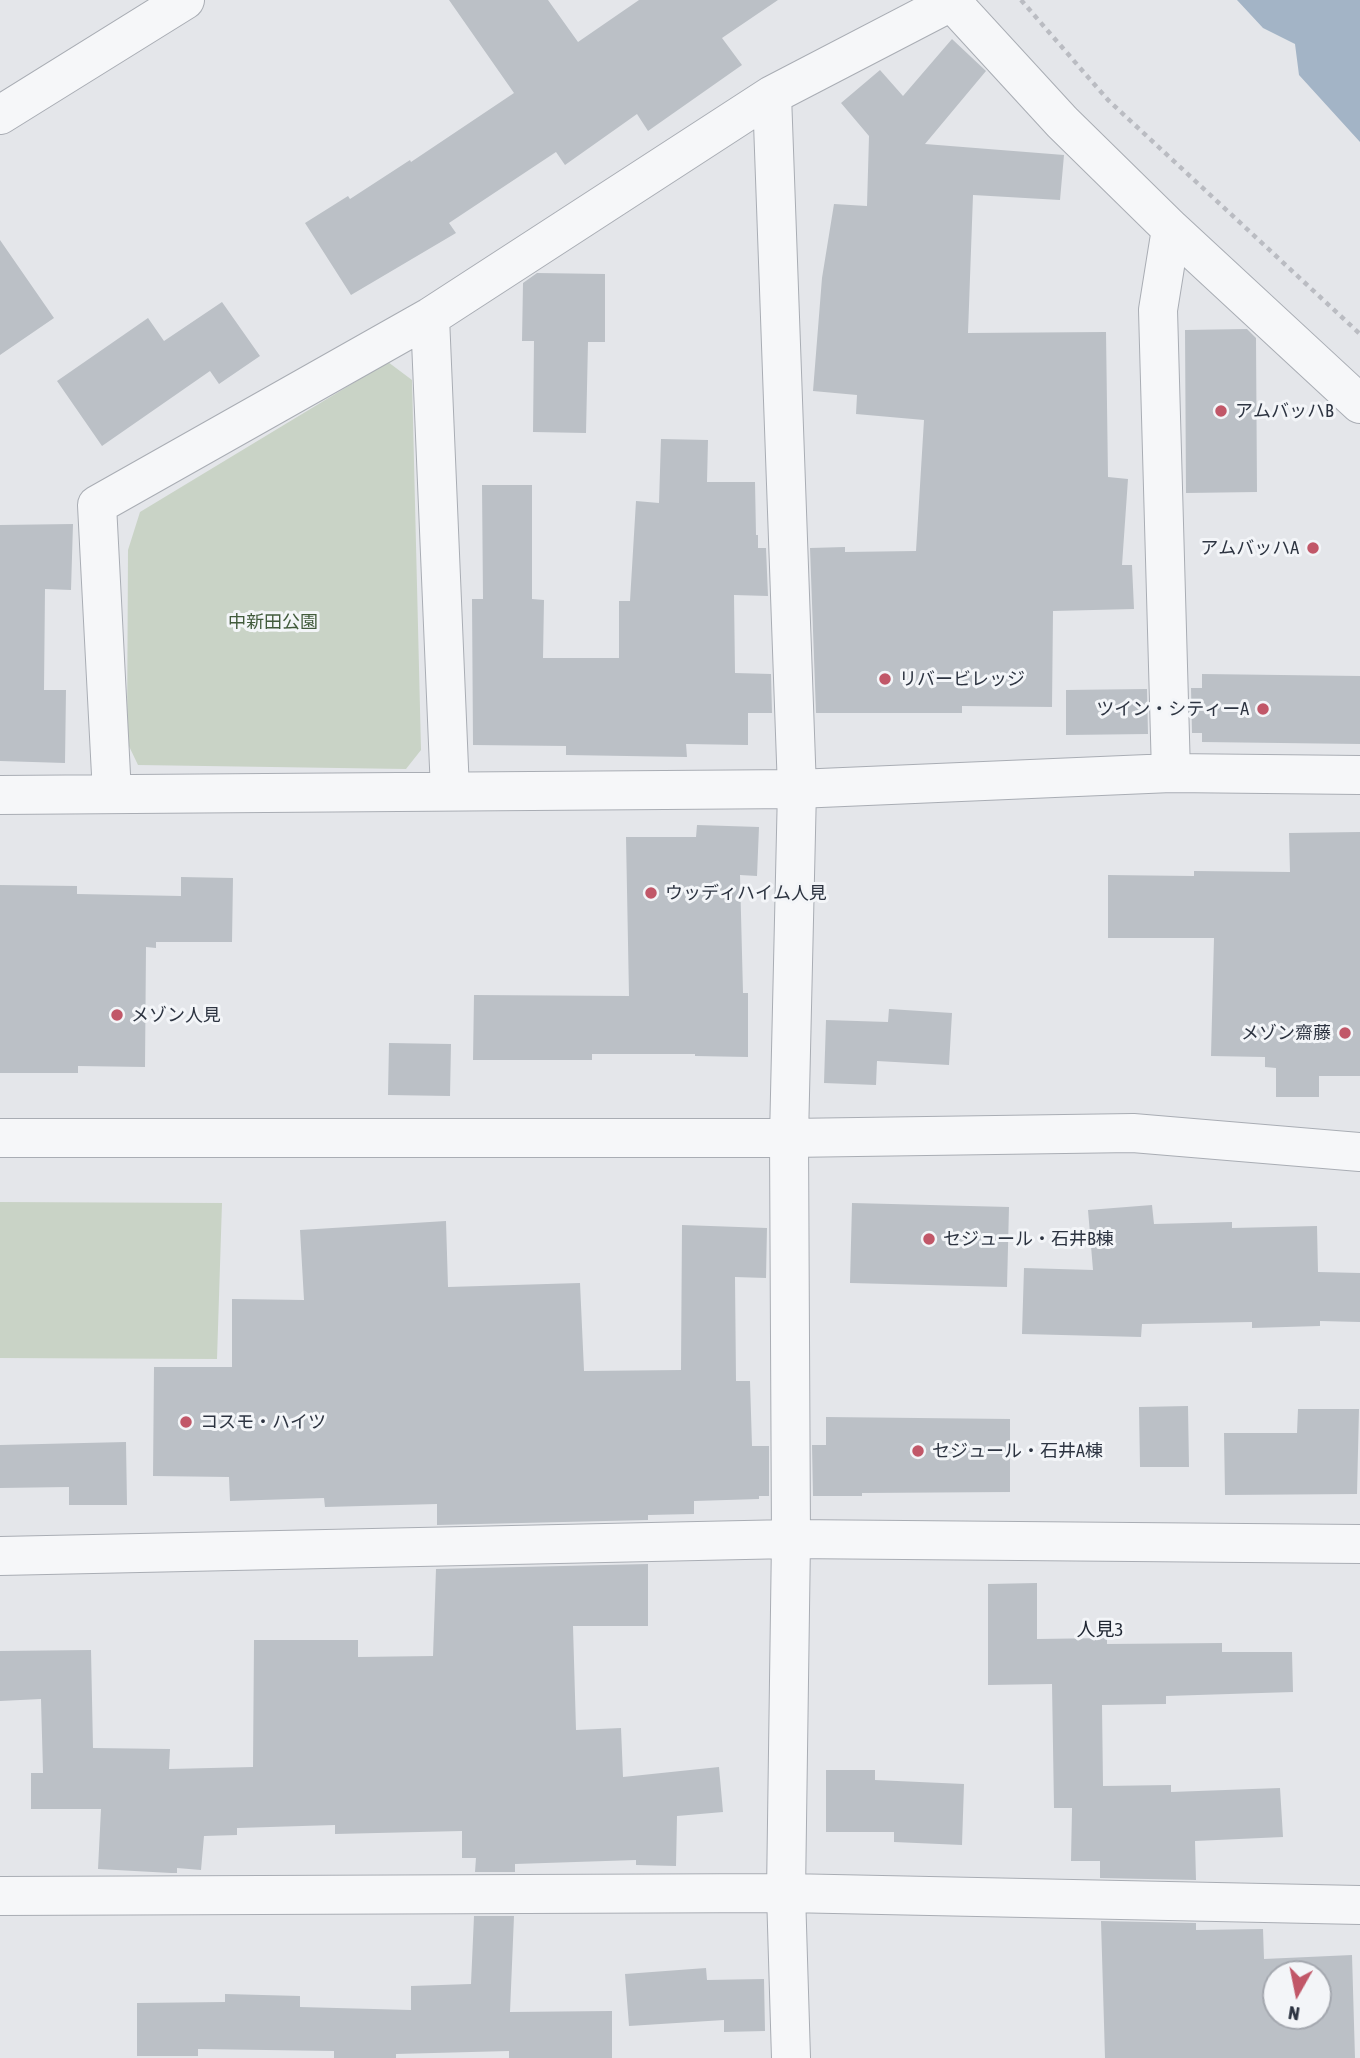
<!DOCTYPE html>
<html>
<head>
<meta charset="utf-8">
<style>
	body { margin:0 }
	#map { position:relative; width:1360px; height:2058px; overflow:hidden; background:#e4e6ea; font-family:"Asap Condensed",sans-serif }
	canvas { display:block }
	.north { position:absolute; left:1262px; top:1960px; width:70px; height:70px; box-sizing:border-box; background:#f3f5f8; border:2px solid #a4a8af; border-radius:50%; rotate:189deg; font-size:19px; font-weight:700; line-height:28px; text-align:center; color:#2d3441 }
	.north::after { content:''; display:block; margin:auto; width:24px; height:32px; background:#c15768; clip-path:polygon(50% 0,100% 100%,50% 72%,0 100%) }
</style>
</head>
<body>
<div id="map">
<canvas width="1360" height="2058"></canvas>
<div class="north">N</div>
</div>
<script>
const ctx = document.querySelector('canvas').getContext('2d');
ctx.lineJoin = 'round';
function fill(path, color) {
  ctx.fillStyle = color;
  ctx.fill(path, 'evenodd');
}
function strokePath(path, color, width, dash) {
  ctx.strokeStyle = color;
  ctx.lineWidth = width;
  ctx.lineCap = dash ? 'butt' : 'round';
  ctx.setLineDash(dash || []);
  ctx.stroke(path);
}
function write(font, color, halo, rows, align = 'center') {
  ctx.font = font + ' "Asap Condensed","Noto Sans JP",sans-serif';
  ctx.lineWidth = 6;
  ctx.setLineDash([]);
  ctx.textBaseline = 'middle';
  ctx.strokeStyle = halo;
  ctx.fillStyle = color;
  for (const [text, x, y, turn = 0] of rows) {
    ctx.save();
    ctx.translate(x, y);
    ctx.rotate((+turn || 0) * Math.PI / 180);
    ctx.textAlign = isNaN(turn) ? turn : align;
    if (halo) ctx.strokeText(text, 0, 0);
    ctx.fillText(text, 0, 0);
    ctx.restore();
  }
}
fill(new Path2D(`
	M388,362L412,380L421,750L406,769L138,765L127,742L128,550L140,512Z
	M0,1202L222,1203L217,1359L0,1358Z`), '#c9d3c6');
fill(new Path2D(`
	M1237,0H1360V142L1299,75L1295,44L1263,28Z`), '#a3b4c6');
fill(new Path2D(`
	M449,0H548L578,42L639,0H778L722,38L742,65L648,131L637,114L565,165L556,152L449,223L456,233L351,295L305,223L348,196L350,199L410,160L411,162L514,93Z
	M952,39L986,71L925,144L1064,155L1060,200L973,195L968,333L1106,332L1108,477L1128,479L1122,565H1132L1134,609L1053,611L1052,707L962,706V713H816L810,548L845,547V552L916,551L924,420L856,414L857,395L813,391L822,278L834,204L867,206L869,136L841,103L880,70L903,96Z
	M0,240L54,318L0,355Z
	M537,273L605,274V342H588L586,433L533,432L534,341H522L523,283Z
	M222,302L260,356L219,384L210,371L102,446L57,381L148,318L164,341Z
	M1247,329L1256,338L1257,492L1186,493L1185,330Z
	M661,439L708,440L707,482H755L756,535H758V548H766L768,596L734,595L735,673L771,674L772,713H748V745L686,744L687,757L566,755V746L473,745L472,599H483L482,485H532V599L544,600L543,658H619V601H630L636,501L659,503Z
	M73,524L71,590L45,589L44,690H66L65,763L0,761V525Z
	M1202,674L1360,676V744L1202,742V733H1192L1191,688H1202Z
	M1147,689L1148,734L1066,735V690Z
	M697,825L759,827L757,876L740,875L743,993H748V1057L695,1056V1054H592V1060H473L474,995L629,996L626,837H696Z
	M1360,832V1076H1319V1097H1276V1068L1265,1067V1057L1211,1056L1214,938H1108V875L1194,876V871L1290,872L1289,833Z
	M181,877L233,878L232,942H156V948L146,947L145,1067L78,1066V1073H0V885L77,886V894L181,896Z
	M889,1009L952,1013L949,1065L877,1061L876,1085L824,1083L826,1020L888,1022Z
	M389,1043L451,1044L450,1096L388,1095Z
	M852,1203L1009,1207L1007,1287L850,1283Z
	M1152,1205L1154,1224L1232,1222V1228L1317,1226L1318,1272L1360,1273V1322L1320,1321V1326L1252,1328V1322L1142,1324L1141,1337L1022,1334L1024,1268L1093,1270L1088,1210Z
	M446,1221L448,1287L580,1283L584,1371L681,1370L682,1225L767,1228L766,1278L735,1277L736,1381H750L752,1446H769V1496H759V1499L694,1501V1514L648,1515V1520L437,1525V1504L325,1507L324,1498L230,1501L229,1477L153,1476L154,1367H232V1299L304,1300L300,1230Z
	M1188,1406L1189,1467H1140L1139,1407Z
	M1298,1409H1359L1357,1494L1225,1495L1224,1433H1297Z
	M826,1417L1010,1419V1492L862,1493V1496H813L812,1445H826Z
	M126,1442L127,1505H69V1487L0,1488V1445Z
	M648,1564V1626H573L576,1730L621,1728L623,1777L719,1767L723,1812L677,1816L676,1866L636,1865V1860L515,1864V1872H475L476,1858H462V1831L335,1834V1825L237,1828V1835L204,1836L201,1870L177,1868V1873H171L98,1869L101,1809H31V1773H43L41,1699L0,1701V1651L91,1650L93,1748L170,1749L169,1769L253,1767L254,1640H358V1657L433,1656L436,1569Z
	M1037,1583V1639L1107,1638V1644L1222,1643V1652H1292L1293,1692L1166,1696V1704L1102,1705L1103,1786L1171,1785V1792L1280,1788L1283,1837L1195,1841L1196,1880L1100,1878V1861H1071L1072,1808H1054L1052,1684L988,1685V1584Z
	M826,1770H875V1780L964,1784L962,1845L894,1842V1832H826Z
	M474,1916H514L510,2012L612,2011V2058H509V2051L396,2054V2058H334V2051L198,2049V2056H137V2003L225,2002V1994L300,1996V2007L411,2010V1986L471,1984Z
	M1101,1921L1196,1923V1930L1263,1929L1264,1959L1352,1955L1355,2058H1105ZM1276,1974H1318V2016H1276Z
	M706,1968L707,1980L764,1979L765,2031L724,2032V2020L629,2026L625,1974Z`), '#bbc0c6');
const minor = new Path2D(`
	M950,0L1062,122L1171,229L1360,404
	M772,95L797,789L789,1138L791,1539L786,1893L791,2058
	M430,317L450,791
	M1171,773L1158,310L1171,229
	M112,794L97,505L430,317L772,95L951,2
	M0,795L797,789L1171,773L1360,775
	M0,1556L791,1539L1360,1544
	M0,1896L786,1893L1360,1905`);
const tertiary = new Path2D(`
	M0,115L185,0
	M0,1138H789L1133,1133L1360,1152`);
strokePath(minor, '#a9adb4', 40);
strokePath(tertiary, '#a9adb4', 40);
strokePath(new Path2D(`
	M1021,0L1108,100L1360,334`), '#babcc2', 4.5, [5, 5]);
strokePath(minor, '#f6f7f9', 38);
strokePath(tertiary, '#f6f7f9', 38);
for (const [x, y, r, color] of [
	[1221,411,7,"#c15768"],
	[1313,548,7,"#c15768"],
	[885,679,7,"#c15768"],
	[1263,709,7,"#c15768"],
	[651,893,7,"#c15768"],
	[117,1015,7,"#c15768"],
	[1345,1033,7,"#c15768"],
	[929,1239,7,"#c15768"],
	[186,1422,7,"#c15768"],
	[918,1451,7,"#c15768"]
]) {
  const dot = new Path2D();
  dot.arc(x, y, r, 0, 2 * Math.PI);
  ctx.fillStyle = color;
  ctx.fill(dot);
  strokePath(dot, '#f3f5f8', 2.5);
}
write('18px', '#2d3441', '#f3f5f8', [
	["アムバッハB",1235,411],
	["アムバッハA",1299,548,"right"],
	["リバービレッジ",899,679],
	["ツイン・シティーA",1249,709,"right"],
	["ウッディハイム人見",665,893],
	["メゾン人見",131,1015],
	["メゾン齋藤",1331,1033,"right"],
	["セジュール・石井B棟",943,1239],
	["コスモ・ハイツ",200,1422],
	["セジュール・石井A棟",932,1451]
], 'left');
write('18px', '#425b3c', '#f3f5f8', [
	["中新田公園",273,622]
]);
write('19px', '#1f2632', '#f3f5f8', [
	["人見3",1100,1630]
]);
</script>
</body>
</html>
